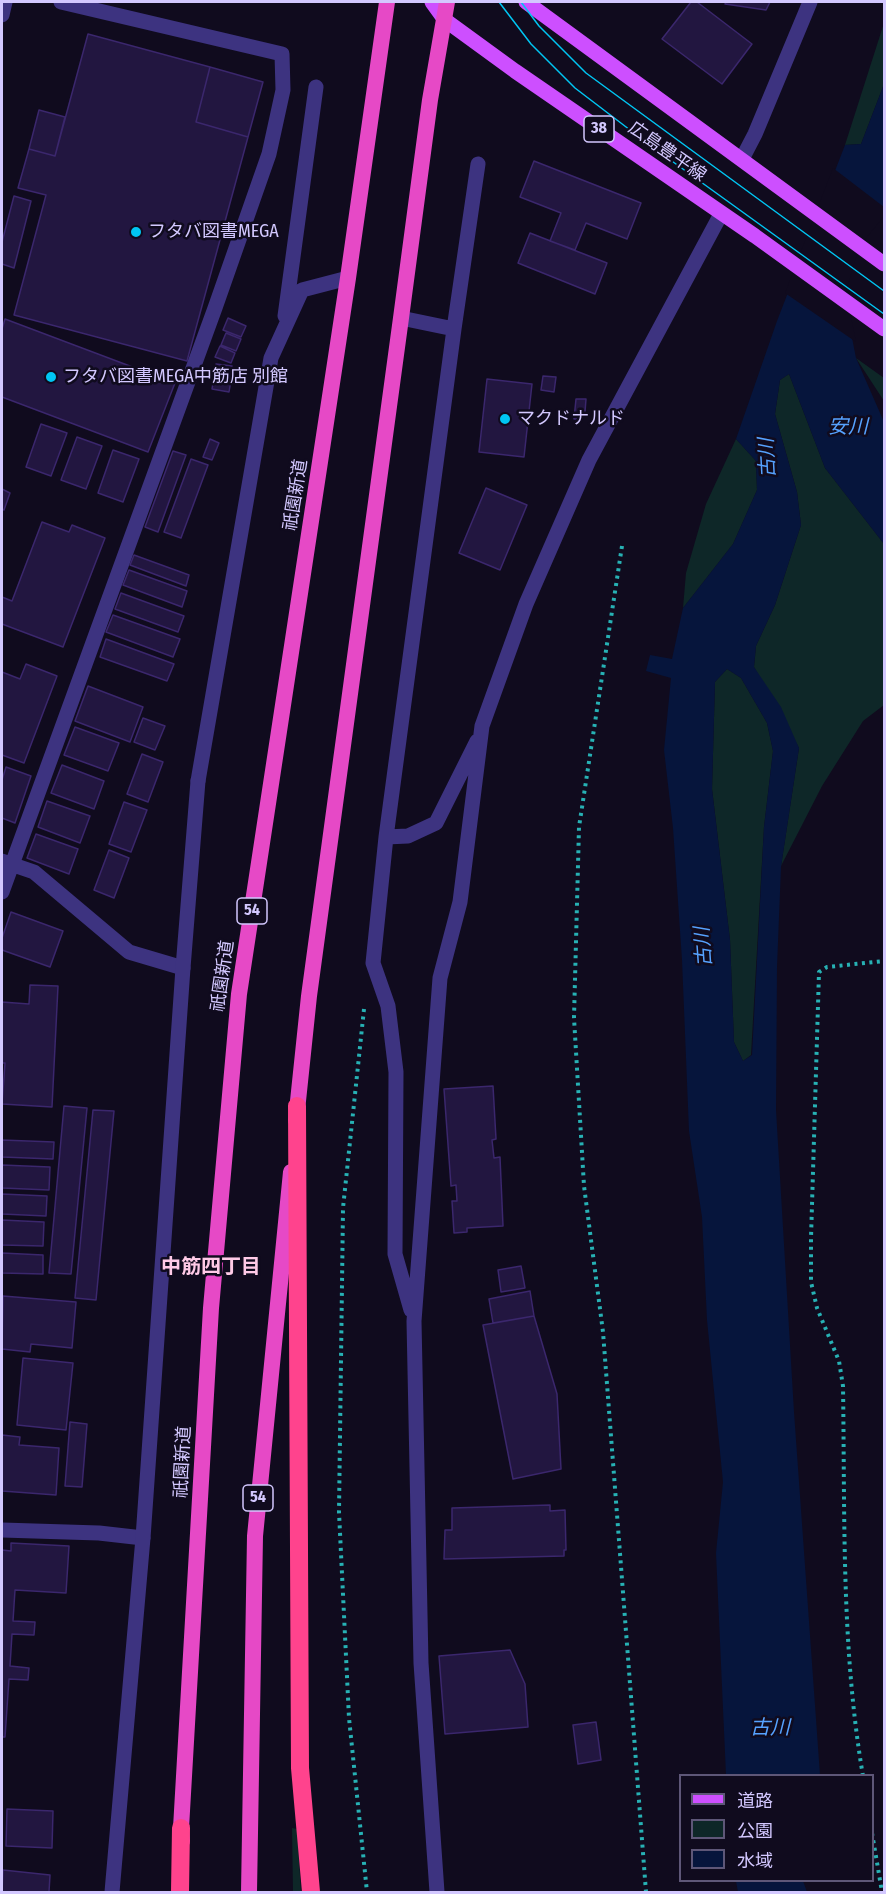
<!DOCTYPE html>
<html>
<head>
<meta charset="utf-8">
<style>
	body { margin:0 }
	#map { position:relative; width:886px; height:1894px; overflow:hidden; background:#100b1e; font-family:"Fira Sans Condensed","Noto Sans JP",sans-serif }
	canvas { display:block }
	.frame { position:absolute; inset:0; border:3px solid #d3c8ff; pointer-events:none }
	.legend { position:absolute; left:679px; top:1774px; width:195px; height:108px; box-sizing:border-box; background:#100b1e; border:2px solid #5e5778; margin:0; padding:8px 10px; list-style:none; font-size:18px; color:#d3c8ff }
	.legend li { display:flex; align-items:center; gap:12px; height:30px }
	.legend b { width:30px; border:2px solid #5e5778 }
</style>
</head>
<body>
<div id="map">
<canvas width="886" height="1894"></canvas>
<div class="frame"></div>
<ul class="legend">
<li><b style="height:8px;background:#cd4fff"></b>道路</li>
<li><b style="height:16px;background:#0e2728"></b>公園</li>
<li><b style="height:16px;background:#06153c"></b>水域</li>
</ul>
</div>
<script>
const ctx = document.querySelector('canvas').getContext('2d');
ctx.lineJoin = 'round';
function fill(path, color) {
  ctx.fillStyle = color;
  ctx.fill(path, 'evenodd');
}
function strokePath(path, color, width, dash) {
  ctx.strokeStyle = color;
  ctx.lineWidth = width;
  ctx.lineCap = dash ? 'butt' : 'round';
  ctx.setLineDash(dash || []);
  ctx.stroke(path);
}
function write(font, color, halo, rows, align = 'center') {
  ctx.font = font + ' "Fira Sans Condensed","Noto Sans JP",sans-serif';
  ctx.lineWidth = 5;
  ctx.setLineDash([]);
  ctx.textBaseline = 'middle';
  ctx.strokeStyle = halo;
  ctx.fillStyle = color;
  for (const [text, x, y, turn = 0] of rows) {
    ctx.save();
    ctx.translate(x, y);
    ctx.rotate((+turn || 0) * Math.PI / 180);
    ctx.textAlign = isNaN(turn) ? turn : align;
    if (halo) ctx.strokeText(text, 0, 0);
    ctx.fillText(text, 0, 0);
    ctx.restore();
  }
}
fill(new Path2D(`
	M884,23V84L861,144L845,145Z
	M856,358L884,378V401Z
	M789,374L825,468L884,544V705L863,721L822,786L781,866L799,748L754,667L756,646L775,605L801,525L797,492L775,414L780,380Z
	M736,439L756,461L757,490L733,544L683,608L686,573L706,504Z
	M727,669L741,678L767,723L773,751L764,827L751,1055L743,1061L734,1042L730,940L712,789L715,682Z
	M292,1828L297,1829L301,1892H293Z`), '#0e2728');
fill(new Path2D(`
	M884,84V211L856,245L843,292L856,358L884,422V544L825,468L789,374L780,380L775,414L797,492L801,525L775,605L756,646L754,667L781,707L799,748L781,867L777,967L776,1110L794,1412L820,1775H726L716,1553L723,1482L707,1320L702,1217L689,1131L682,960L673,828L664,750L671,678L646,671L650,655L672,659L683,608L733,544L757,490L756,461L736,439L777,321L845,145L861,144ZM727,669L741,678L767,723L773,751L764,827L752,1055L743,1061L734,1042L730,940L712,789L715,682Z
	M736,1881H803L807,1892H738Z`), '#06153c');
fill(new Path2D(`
	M833,168L884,207V216L859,247L846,292L856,342L785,293Z`), '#100b1e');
const building = new Path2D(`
	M691,2H697L752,44L722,84L662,39Z
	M726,2H770L766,10L725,4Z
	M88,34L210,67L196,122L248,137L187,361L14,315L46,195L18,188L29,149L55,156Z
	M210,67L263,82L248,137L196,122Z
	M39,110L65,117L55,156L29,149Z
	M534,161L641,203L627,239L586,223L575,250L550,241L561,213L520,197Z
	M14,196L31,201L14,268L2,264V242Z
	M530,233L607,263L595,294L518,263Z
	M228,318L246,326L241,337L223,330Z
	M5,319L175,383L148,452L2,397V329Z
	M226,333L241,339L236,351L221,345Z
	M220,346L235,353L231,363L215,357Z
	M216,364L232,366L231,378L214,376Z
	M543,376L556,377L554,392L541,390Z
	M214,378L231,380L229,392L212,389Z
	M487,379L532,384L524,457L479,452Z
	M576,399H586L585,412L581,419H574Z
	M41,424L67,433L51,476L26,467Z
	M77,437L102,446L86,489L61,480Z
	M210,439L219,443L212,460L203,457Z
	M113,450L139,459L123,502L98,493Z
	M173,451L186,455L158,532L145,527Z
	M191,459L208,465L181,538L164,532Z
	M486,488L527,505L500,570L459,553Z
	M2,489L10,493L4,510L2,509Z
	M42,522L69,532L72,525L105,538L63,647L2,624V597L12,601Z
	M134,555L189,575L186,586L130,565Z
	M129,570L187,591L182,607L123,585Z
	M121,593L184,616L178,632L115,609Z
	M113,615L180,639L173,657L106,632Z
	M106,639L174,664L167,681L100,657Z
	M26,664L57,676L24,763L2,755V672L20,679Z
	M88,686L143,707L130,742L75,721Z
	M143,718L165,726L155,750L134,742Z
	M75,727L119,743L108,771L64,755Z
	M142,754L163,762L148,802L127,794Z
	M62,765L104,781L94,809L51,793Z
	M6,767L31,776L15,823L2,818V780Z
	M47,801L90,816L80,843L38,827Z
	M124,802L147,810L131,852L109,844Z
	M36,834L78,849L69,874L27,858Z
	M109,850L129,858L114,898L94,890Z
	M11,912L63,931L50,967L2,950V938Z
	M30,985L58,986L52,1107L2,1104L5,1063H2V1002L29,1004Z
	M493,1086L496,1139L492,1140L494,1158L500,1157L503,1226L467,1228V1232L454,1233L452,1201H457L456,1185L451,1186L444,1089Z
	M64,1106L87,1108L71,1274L49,1273Z
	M93,1110L114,1111L96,1300L75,1298Z
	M2,1140L54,1142L53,1159L2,1157Z
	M2,1165L50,1167L49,1190L2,1188Z
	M2,1194L47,1196L46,1216L2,1214Z
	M2,1220L44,1222L43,1246L2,1245Z
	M2,1253L43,1255V1274L2,1273Z
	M521,1266L525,1288L501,1292L498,1270Z
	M530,1291L534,1316L493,1323L489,1299Z
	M3,1296L76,1302L72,1348L31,1344L30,1352L2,1349Z
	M534,1316L557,1394L561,1469L513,1479L483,1325Z
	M23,1358L73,1363L66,1430L17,1425Z
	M70,1422L87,1424L82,1487L65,1486Z
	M2,1435L20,1437L19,1445L59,1448L56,1495L2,1491Z
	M550,1505V1511L565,1510L566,1550H564V1556L444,1559L445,1530H452V1508Z
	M11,1543L69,1546L66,1593L15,1590L13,1621L35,1622L34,1635L12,1634L10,1666L29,1668L28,1680L9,1679L5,1737H2V1550L11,1551Z
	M510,1650L525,1684L528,1727L445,1734L439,1656Z
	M596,1722L601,1760L578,1764L573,1725Z
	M7,1809L53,1811L52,1848L6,1846Z
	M3,1870L50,1875L49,1892H2Z`);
fill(building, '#221640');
strokePath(building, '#3b276d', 1.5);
strokePath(new Path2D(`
	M622,546L579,827L574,1018L584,1186L603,1332L646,1892
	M364,1009L343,1208L339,1512L349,1718L367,1892
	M863,1776C841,1647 845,1516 843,1386L839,1361L817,1308L811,1282V1238L819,972L827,967L884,961
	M872,1833L882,1892`), '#27b1b4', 4, [3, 4.5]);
strokePath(new Path2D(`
	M742,159L755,134L810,2
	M285,316L316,87
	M401,318L454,329
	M198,781L271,358L302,290L348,278
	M386,837L408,836L436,823L477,741
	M2,861L34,872L129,952L183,968
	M2,892L215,308L269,154L283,90L282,54L61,2
	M411,1310L395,1254L396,1072L388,1006L373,963L386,837L454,329L478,164
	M2,1530L99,1533L143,1538
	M437,1892L421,1663L414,1321L440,978L460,902L482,726L526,604L589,460L721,214`), '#3d3380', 15);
strokePath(new Path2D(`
	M2,15L5,2
	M112,1892L143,1538L183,968L198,781`), '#3d3380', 15);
strokePath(new Path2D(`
	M432,2L445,20L515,71L755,236L884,329
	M526,2L884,264`), '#cd4fff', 15);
strokePath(new Path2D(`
	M296,1120L309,996L401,318L430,100L447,2
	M182,1841L181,1828L211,1308L239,994L348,278L387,2
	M249,1892L255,1536L291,1172`), '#e649c6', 16);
strokePath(new Path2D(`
	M297,1106L300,1768L311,1892
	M180,1892L181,1828`), '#ff438d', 18);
strokePath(new Path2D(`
	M499,2L531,44L575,88L651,146L884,314
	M521,2L539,26L586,73L884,291`), '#00c6f3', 1.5);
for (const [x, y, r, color] of [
	[136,232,6,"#00c6f3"],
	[51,377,6,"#00c6f3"],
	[505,419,6,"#00c6f3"]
]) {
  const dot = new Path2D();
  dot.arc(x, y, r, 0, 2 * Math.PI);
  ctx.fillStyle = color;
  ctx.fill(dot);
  strokePath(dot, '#100b1e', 2);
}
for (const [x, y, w] of [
	[599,129,30],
	[252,911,30],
	[258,1498,30]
]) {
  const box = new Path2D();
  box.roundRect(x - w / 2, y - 13, w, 26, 4.5);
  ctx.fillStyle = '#100b1e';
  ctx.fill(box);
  strokePath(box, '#d3c8ff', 1.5);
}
write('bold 16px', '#d3c8ff', null, [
	["38",599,129],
	["54",252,911],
	["54",258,1498]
]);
write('18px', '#d3c8ff', '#100b1e', [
	["広島豊平線",667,152,35],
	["祇園新道",296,495,-81],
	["祇園新道",223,976,-82],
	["祇園新道",183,1462,-87]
]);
write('18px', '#d3c8ff', '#100b1e', [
	["フタバ図書MEGA",148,232],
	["フタバ図書MEGA中筋店 別館",63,377],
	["マクドナルド",517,419]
], 'left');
write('italic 20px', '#56a2ff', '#100b1e', [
	["安川",848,427],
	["古川",768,458,-93],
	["古川",704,947,-94],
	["古川",770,1728]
]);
write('bold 20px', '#ffcae7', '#100b1e', [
	["中筋四丁目",211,1267]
]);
</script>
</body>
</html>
